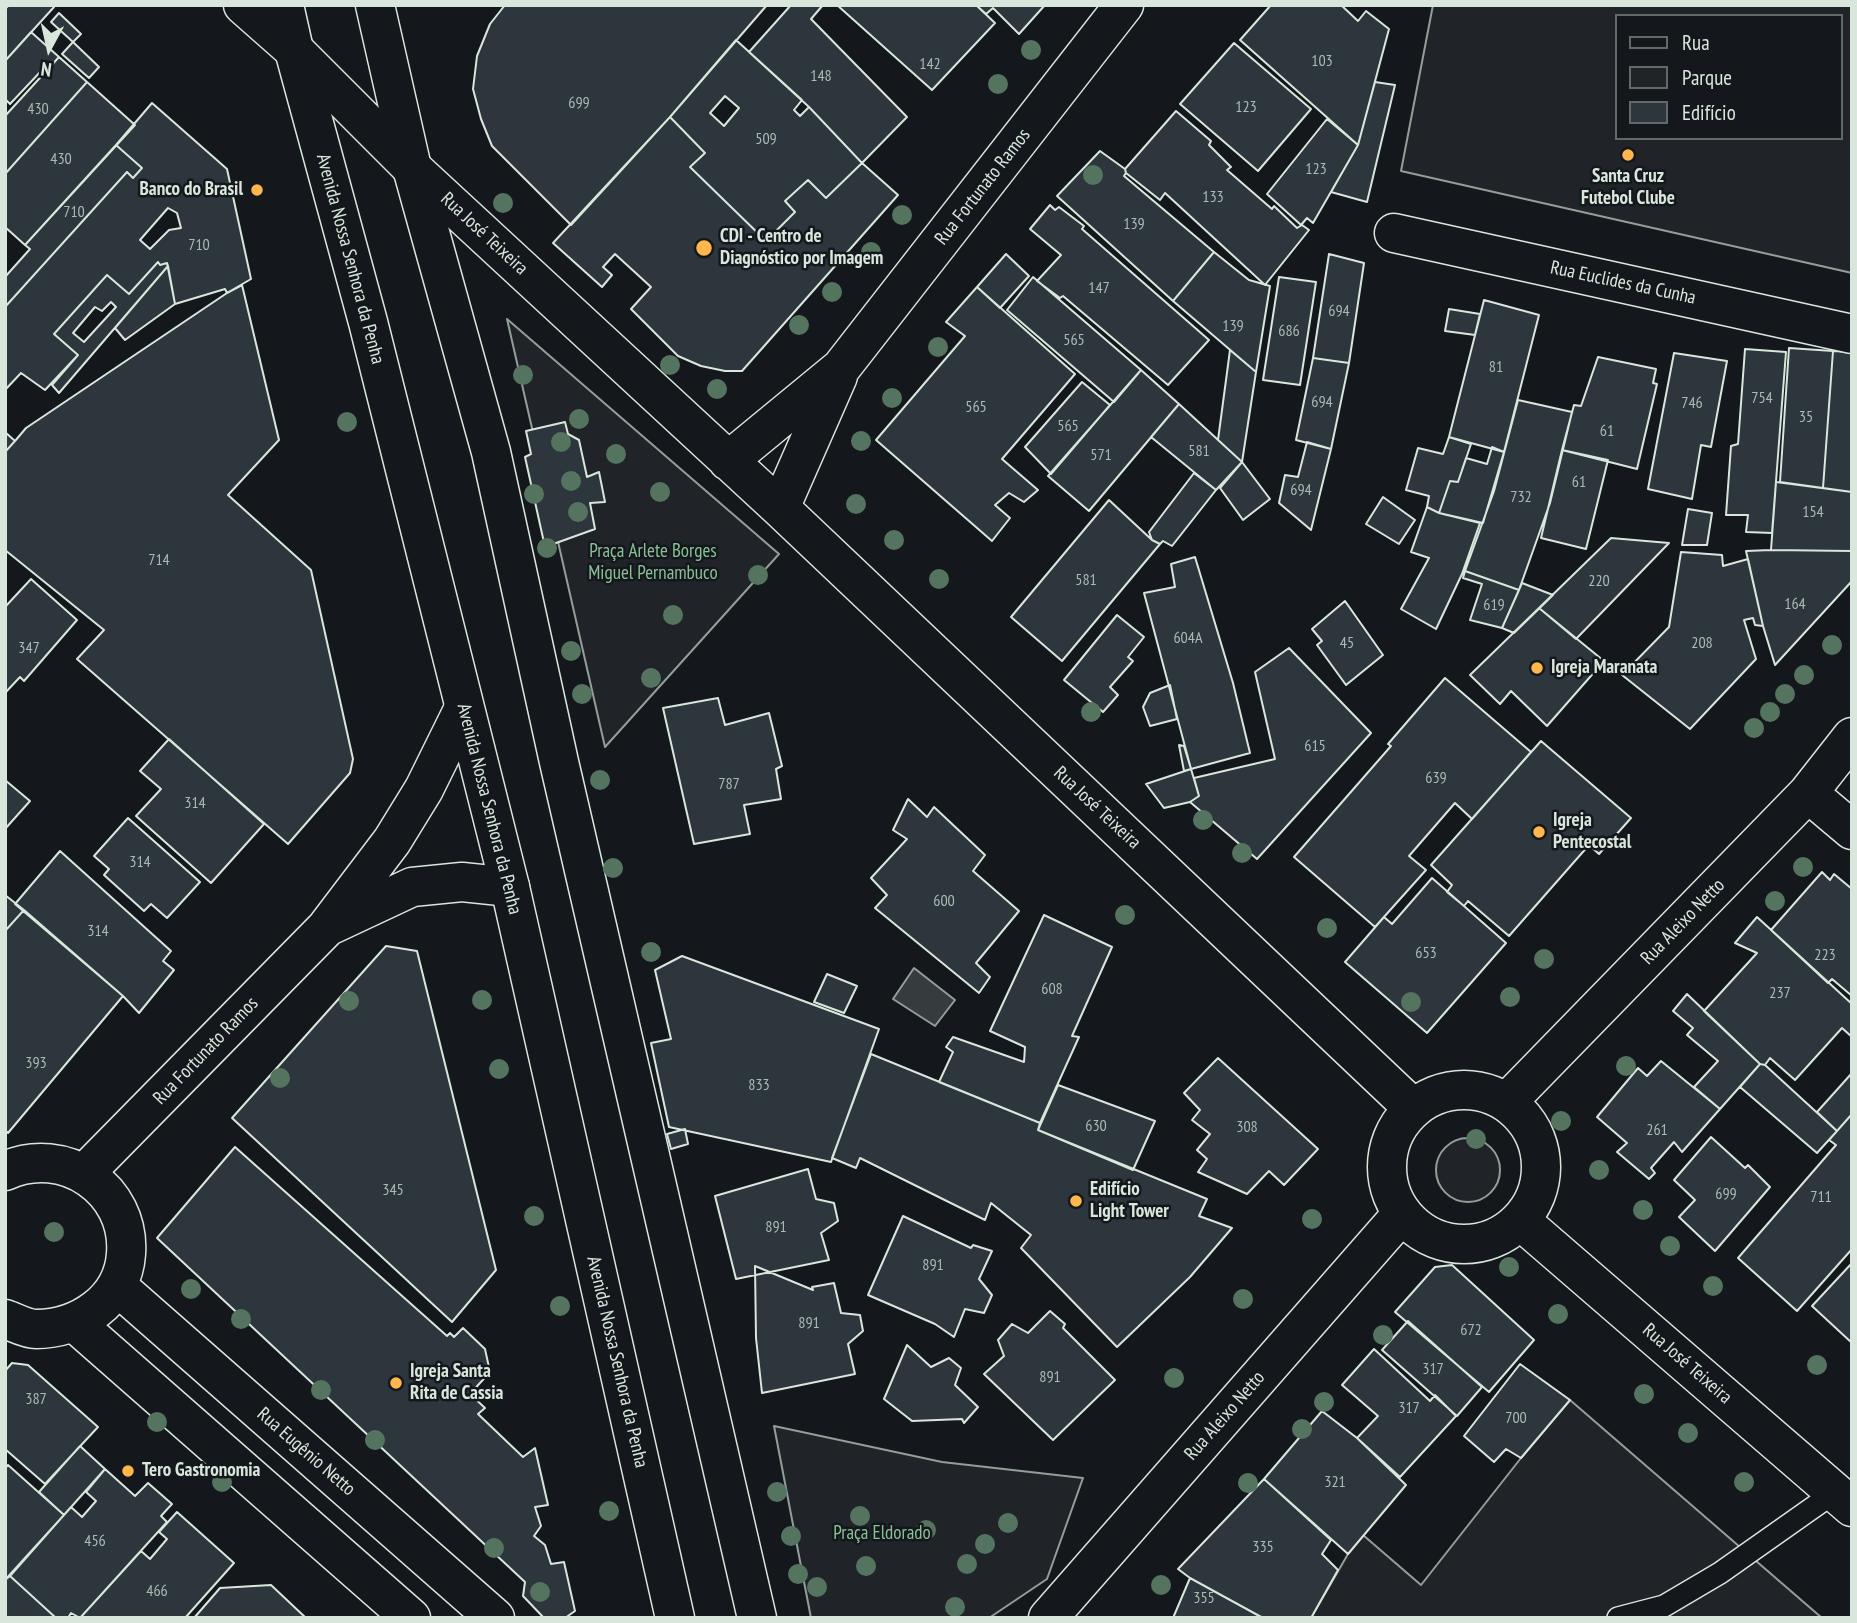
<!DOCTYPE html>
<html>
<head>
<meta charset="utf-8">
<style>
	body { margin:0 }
	#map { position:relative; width:1857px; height:1623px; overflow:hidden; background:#14181c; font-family:"PT Sans Narrow",sans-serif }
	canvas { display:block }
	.frame { position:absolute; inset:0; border:7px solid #d8e6dc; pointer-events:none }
	.legend { position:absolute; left:1615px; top:14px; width:228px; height:126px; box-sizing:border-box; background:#14181c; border:2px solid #626a69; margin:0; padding:9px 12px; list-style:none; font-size:21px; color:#d8e6dc }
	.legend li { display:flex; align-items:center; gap:14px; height:35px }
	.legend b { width:35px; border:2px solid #626a69 }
	.north { position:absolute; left:14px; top:14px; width:70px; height:70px; -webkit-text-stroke:5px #14181c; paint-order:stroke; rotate:188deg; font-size:19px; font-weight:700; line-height:28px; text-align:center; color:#d8e6dc }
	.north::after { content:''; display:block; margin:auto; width:24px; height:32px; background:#d8e6dc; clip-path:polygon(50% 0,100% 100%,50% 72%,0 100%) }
</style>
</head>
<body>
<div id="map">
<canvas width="1857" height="1623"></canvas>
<div class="frame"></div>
<ul class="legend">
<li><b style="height:9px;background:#14181c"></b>Rua</li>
<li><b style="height:19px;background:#202428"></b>Parque</li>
<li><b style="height:19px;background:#2c363c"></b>Edifício</li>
</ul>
<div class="north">N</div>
</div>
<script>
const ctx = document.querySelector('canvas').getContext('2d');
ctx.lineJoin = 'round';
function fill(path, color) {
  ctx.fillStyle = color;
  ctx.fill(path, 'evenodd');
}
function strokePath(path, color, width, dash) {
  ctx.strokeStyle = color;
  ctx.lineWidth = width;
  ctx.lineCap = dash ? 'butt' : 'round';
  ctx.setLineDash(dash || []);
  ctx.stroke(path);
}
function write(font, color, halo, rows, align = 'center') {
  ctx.font = font + ' "PT Sans Narrow",sans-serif';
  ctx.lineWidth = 5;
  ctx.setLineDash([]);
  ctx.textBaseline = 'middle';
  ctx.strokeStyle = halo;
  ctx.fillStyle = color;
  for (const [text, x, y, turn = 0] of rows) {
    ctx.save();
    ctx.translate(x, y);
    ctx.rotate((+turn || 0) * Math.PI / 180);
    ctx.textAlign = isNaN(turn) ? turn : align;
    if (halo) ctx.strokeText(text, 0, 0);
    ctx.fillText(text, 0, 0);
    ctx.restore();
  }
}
const green = new Path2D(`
	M1433,5H1852V273L1401,171ZM1617,16H1841V138H1617Z
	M507,319L779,554L605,747Z
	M1436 1170a32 32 0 1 1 64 0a32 32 0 1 1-64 0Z
	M1570,1400L1822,1618H1311L1348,1554L1363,1535L1421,1585L1521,1458Z
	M774,1426L942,1462L1083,1478L1047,1579L989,1618H811Z`);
fill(green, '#202428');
strokePath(green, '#939e99', 2);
const water = new Path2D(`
	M914,968L955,1000L935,1026L893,999Z`);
fill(water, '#363b3e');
strokePath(water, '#939e99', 2);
const building = new Path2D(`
	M9,5H51L54,7L5,61V9Z
	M505,5H767L670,117L571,225L492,146L481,119L473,89L477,56L490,24Z
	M791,5H823L811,19L907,117L862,163L809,107L749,52Z
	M837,5H976L995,23L932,90Z
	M976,5H1045L1019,34L993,8L986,14Z
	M1271,5H1341L1358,21L1366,11L1389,29L1358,145L1240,40Z
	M59,13L81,34L73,42L51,22Z
	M31,32L59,57L45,72L43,69L10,104L5,99V61Z
	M736,40L802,100L794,110L800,116L809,107L862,163L826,198L808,180L785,201L795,212L766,241L690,167L705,153L670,117ZM725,96L739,108L724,126L710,113Z
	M73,42L99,67L89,78L62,54Z
	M1234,43L1311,109L1258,171L1180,104Z
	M59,57L87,82L5,174V116Z
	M87,82L135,125L25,245L5,227V174Z
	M1375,82L1395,85L1367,202L1331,192L1358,145Z
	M152,103L227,169L251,279L227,293L225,289L175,304L167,263L160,265L158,262L129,294L107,275L54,334L78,355L45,390L21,373L5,390V307L127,172L133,178L142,168L116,145ZM168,208L177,213L181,228L169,230L150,249L140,240Z
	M1176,111L1211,141L1209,145L1231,167L1227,170L1272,209L1274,206L1297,228L1302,225L1309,230L1265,285L1165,193L1160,200L1126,173L1125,169Z
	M670,117L705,153L690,167L766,241L795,212L785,201L808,180L826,198L862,163L898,195L742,371H725L701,366L678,356L631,309L651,287L615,254L603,267L612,275L602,287L553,243Z
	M1327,119L1358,145L1313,223L1307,218L1301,225L1267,194Z
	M116,145L142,168L133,178L127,172L5,307V277L30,249L25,245Z
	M1100,151L1125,169L1126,173L1124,176L1214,252L1173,301L1057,196Z
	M1050,205L1055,210L1059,207L1084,226L1082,229L1209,340L1168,385L1063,296L1060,298L1037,281L1061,255L1030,229Z
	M1214,252L1249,280L1270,286L1256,372L1173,301Z
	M1006,254L1029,276L1000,308L977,287Z
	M1329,254L1364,263L1349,363L1313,358Z
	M158,262L160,265L167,263L168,266L59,393L52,385L78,355L54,334L107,275L129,294ZM111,302L116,307L84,342L73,333L95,307L102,311Z
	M168,266L175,304L125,340L115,328Z
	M1033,277L1141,370L1114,402L1007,310Z
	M1279,277L1316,282L1300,385L1263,380Z
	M242,285L279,440L228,495L311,570L353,759L350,773L288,844L77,659L104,630L5,550V452L15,441L26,428L227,293Z
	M977,287L1075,374L1002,459L1038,490L1024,502L1009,493L995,505L1010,518L992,541L876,440L965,336L946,322Z
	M1484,300L1539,315L1504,452L1449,437Z
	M1449,309L1480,314L1475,335L1445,331Z
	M1789,348L1833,351L1823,488L1780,482Z
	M1745,349L1786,352L1772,533L1746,532L1748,515H1726L1731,446L1738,444Z
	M1230,350L1256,372L1242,462L1218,440Z
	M1833,351L1852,352V492L1823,488Z
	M1674,353L1727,361L1711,447L1701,445L1692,499L1648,489Z
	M1598,357L1656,369L1653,383L1657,384L1637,469L1562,450L1574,405L1581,406Z
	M1313,358L1349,363L1331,449L1296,440Z
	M1141,370L1179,404L1089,511L1048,476Z
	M1082,382L1110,405L1051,474L1025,447Z
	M1518,400L1572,412L1550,503L1519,590L1465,571L1494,491Z
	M1179,404L1242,462L1216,490L1151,437Z
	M565,422L568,434L579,440L587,477L599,472L605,502L590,503L595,529L545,547L525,457L531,454L526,431Z
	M5,432L15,441L5,452Z
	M1449,437L1471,444L1458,482L1450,481L1439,513L1427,507L1429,496L1406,490L1418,448L1443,454Z
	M1307,442L1331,449L1311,530L1279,503L1285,475L1298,477Z
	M1492,447L1504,452L1483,523L1439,513L1450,481L1458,482L1466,458L1487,464Z
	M1562,450L1608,460L1586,549L1541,538Z
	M1242,462L1270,499L1243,520L1220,488Z
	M1194,473L1216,490L1172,546L1163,541L1160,544L1152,540L1149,532Z
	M1776,482L1852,492V551L1771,550Z
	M1383,497L1415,520L1399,544L1366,524Z
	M1109,500L1152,540L1160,544L1062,661L1011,617Z
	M1427,507L1439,513L1480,523L1462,574L1436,629L1401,609L1429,558L1411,552Z
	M1688,509L1712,513L1707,545H1682Z
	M1611,538L1669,543L1576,639L1539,608Z
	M1771,550L1852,551V581L1775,665L1763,626L1746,551Z
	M1681,552L1722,555L1723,566L1748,559L1763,626L1755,625L1753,618L1744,620L1756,659L1690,729L1622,675L1669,627Z
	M1195,557L1233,683L1250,753L1191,769L1144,593L1175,587L1171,564Z
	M1465,571L1519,590L1502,628L1470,620L1482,584L1463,578Z
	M31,579L77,620L24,681L20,677L5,693V607Z
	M1522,583L1553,595L1514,633L1502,628Z
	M1345,601L1383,655L1346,685L1317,645L1322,641L1312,629Z
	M1539,608L1604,661L1547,726L1511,691L1500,704L1470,675Z
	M1117,615L1144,637L1128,657L1133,661L1110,687L1118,695L1103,712L1064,680Z
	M1289,648L1371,733L1257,859L1190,802L1199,796L1194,778L1275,759L1255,672Z
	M1445,678L1531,752L1472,819L1455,803L1409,856L1426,870L1375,927L1294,857L1391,746L1388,744Z
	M1170,685L1177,719L1150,726L1143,707L1150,693Z
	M718,698L725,725L769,713L782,766L776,769L781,799L744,805L750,834L694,844L663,708Z
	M169,739L264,824L211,883L136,816L161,789L140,771Z
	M1541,741L1631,818L1599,854L1589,845L1509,936L1468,901L1464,906L1447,892L1452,885L1431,865Z
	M1179,745L1184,746L1191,769L1184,771Z
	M1191,769L1199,796L1190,802L1164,808L1146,784Z
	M5,780L30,801L5,829Z
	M908,799L927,817L934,807L985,855L973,871L1019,911L976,963L990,977L979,993L875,908L887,895L871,878L907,839L893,830Z
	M128,818L200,882L167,918L151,904L144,911L104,875L109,869L94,856Z
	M60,851L171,951L163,961L174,970L139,1013L123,996L15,904Z
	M1822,872L1830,880L1834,874L1852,889V996L1832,979L1828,983L1771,930Z
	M1432,878L1506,943L1427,1033L1345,962L1384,917L1392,924Z
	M5,895L24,910L5,931Z
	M24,910L123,996L8,1133L5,1130V931Z
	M1044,915L1112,947L1072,1036L1079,1037L1040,1123L939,1082L953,1052L946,1047L953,1037L1024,1062L1025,1047L990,1031Z
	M1757,917L1852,1004V1037L1842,1028L1795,1080L1770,1058L1765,1065L1760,1064L1704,1011L1757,953L1735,943Z
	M386,946L417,951L496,1270L452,1322L232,1118Z
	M682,956L879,1029L831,1162L669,1127L651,1043L671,1039L655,970Z
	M827,974L857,986L844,1013L814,1002Z
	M1687,994L1760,1064L1720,1109L1694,1087L1718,1061L1687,1035L1693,1028L1673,1011Z
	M871,1054L1040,1123L1038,1130L1207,1199L1199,1216L1232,1228L1190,1277L1117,1347L1021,1248L1031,1235L991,1203L985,1220L860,1158L856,1168L832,1158Z
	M1218,1058L1318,1149L1284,1185L1269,1171L1247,1194L1198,1172L1207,1159L1197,1150L1210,1134L1192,1120L1200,1110L1184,1093Z
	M1661,1061L1720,1109L1682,1152L1674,1142L1651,1168L1655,1173L1649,1179L1617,1152L1627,1143L1597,1117L1638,1068L1647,1076Z
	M1760,1064L1765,1065L1837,1131L1817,1153L1740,1087Z
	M1852,1073V1114L1837,1131L1817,1112Z
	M1058,1085L1155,1121L1133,1170L1038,1130Z
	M1852,1114V1249L1797,1311L1738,1258L1836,1145L1829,1140Z
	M685,1129L688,1144L671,1149L667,1134Z
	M1711,1137L1745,1168L1748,1165L1770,1187L1715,1251L1679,1217L1695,1200L1674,1180Z
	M235,1147L447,1336L450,1333L454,1337L463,1328L485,1349L490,1372L470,1394L485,1408L478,1414L523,1457L535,1448L548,1505L535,1507L541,1526L534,1536L545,1545L551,1564L564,1562L575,1611L565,1618H544L523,1596L525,1582L157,1238Z
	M808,1169L816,1199L834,1203L838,1221L821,1233L829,1260L736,1279L715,1196Z
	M903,1216L971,1248L973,1245L992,1251L979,1279L992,1295L984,1313L965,1309L954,1337L935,1324L868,1295Z
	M1852,1263V1343L1812,1306Z
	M1452,1265L1534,1340L1489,1392L1395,1312L1435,1267Z
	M755,1266L813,1290L812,1287L834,1283L841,1313L860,1315L863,1331L848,1344L855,1374L762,1393L756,1338Z
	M1050,1311L1065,1324L1063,1328L1115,1380L1053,1440L984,1374L1004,1356L998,1340L1012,1324L1028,1333Z
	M1408,1321L1482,1387L1457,1416L1382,1350Z
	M907,1345L931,1367L949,1358L961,1368L955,1385L978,1407L964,1423L962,1419L912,1421L884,1399Z
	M1374,1349L1430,1401L1435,1395L1456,1416L1400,1477L1357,1438L1378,1416L1342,1385Z
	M12,1363L28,1365L98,1427L45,1484L5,1449V1371Z
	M1520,1364L1570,1400L1521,1458L1506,1449L1494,1462L1464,1436Z
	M1322,1411L1357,1438L1406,1485L1348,1554L1264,1479Z
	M80,1446L105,1469L64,1515L39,1492Z
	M8,1465L64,1515L5,1580V1468Z
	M105,1469L135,1496L148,1483L172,1504L161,1516L167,1522L80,1618L71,1613L68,1618H56L10,1576L71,1507L82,1517L96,1501L86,1492Z
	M1264,1479L1331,1540L1322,1554L1338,1570L1311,1618H1263L1190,1578L1178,1569Z
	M177,1512L234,1563L185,1618H80L141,1551L150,1559L167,1539L159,1532Z
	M10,1576L56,1618H5V1580Z
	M1190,1578L1263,1618H1173Z
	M271,1585L306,1618H194L220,1588Z`);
fill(building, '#2c363c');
strokePath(building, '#d8e6dc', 2);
const service = new Path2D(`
	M1618,1618L1664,1606L1720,1573L1835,1492`);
const minor = new Path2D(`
	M412,168L780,508L1413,1108
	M1394,233L1852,334
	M728,461L841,368L1124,5
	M780,508L838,376
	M1808,793L1852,830
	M331,925L412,887L462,882L510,887
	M1387 1167a77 77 0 1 1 154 0a77 77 0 1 1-154 0Z
	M1507,1102L1808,793L1852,737
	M5,1171C64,1144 131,1189 126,1254C123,1301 79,1329 36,1329C26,1329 14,1322 5,1319
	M85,1173L326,928L392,841L424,789L463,710
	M1521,1221L1852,1507
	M117,1286L495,1618
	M75,1323L411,1618
	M1048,1618L1402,1214`);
const tertiary = new Path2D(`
	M243,5L294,50L412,168`);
const primary = new Path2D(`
	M284,5L294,50L368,322L510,887L675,1618
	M375,5L412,168L491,452L559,762L757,1618`);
strokePath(service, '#d8e6dc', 24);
strokePath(minor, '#d8e6dc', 41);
strokePath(tertiary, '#d8e6dc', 41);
strokePath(primary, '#d8e6dc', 41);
strokePath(service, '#14181c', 21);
strokePath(minor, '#14181c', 38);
strokePath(tertiary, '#14181c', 38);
strokePath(primary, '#14181c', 38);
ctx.fillStyle = '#55745f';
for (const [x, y] of [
	[1031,50],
	[998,84],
	[1093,175],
	[503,203],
	[902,215],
	[871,252],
	[832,292],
	[799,325],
	[938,347],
	[670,365],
	[523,375],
	[717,389],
	[892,398],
	[579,419],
	[347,422],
	[861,441],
	[561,442],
	[616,454],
	[571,481],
	[660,492],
	[534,494],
	[856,504],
	[578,512],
	[894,540],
	[547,548],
	[758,575],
	[939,579],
	[673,615],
	[1832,645],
	[571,651],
	[1804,675],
	[651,678],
	[582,694],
	[1785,694],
	[1091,712],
	[1770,712],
	[1754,728],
	[600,780],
	[1203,820],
	[1242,853],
	[1803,867],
	[613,868],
	[1775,901],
	[1125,915],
	[1327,928],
	[651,952],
	[1544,959],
	[1510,997],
	[482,1000],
	[349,1001],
	[1411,1002],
	[1626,1066],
	[499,1069],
	[280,1078],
	[1561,1121],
	[1476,1139],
	[1599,1170],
	[1643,1210],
	[534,1216],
	[1312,1219],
	[54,1232],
	[1670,1246],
	[1509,1267],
	[1713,1286],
	[191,1289],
	[1243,1299],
	[560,1306],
	[1558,1314],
	[241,1319],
	[1383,1335],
	[1817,1365],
	[1174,1378],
	[321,1390],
	[1644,1394],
	[1324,1402],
	[157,1422],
	[1302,1429],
	[1688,1433],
	[375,1440],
	[222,1482],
	[1744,1482],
	[1248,1483],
	[777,1492],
	[609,1511],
	[860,1516],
	[1008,1523],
	[926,1530],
	[791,1536],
	[985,1544],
	[494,1548],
	[967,1564],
	[866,1566],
	[798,1574],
	[1161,1585],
	[817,1587],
	[540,1592],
	[955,1607]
]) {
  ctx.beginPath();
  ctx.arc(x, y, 10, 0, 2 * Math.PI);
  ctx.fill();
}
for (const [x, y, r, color] of [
	[1628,155,7,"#ffb74d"],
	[257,190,7,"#ffb74d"],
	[704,248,9,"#ffb74d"],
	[1537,668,7,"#ffb74d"],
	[1539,832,7,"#ffb74d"],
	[1076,1201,7,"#ffb74d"],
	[396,1383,7,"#ffb74d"],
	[128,1471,7,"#ffb74d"]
]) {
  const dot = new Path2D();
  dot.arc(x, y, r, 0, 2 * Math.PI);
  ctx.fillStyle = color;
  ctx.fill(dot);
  strokePath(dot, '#14181c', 2.5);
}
write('16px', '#adbab4', null, [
	["103",1322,61],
	["142",930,64],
	["148",821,76],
	["699",579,103],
	["123",1246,107],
	["430",38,109],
	["509",766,139],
	["430",61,159],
	["123",1316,169],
	["133",1213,197],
	["710",74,212],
	["139",1134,224],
	["710",199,245],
	["147",1099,288],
	["694",1339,311],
	["139",1233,326],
	["686",1289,331],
	["565",1074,340],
	["81",1496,367],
	["754",1762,398],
	["694",1322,402],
	["746",1692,403],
	["565",976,407],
	["35",1806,417],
	["565",1068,426],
	["61",1607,431],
	["581",1199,451],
	["571",1101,455],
	["61",1579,482],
	["694",1301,490],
	["732",1521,497],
	["154",1813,512],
	["714",159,560],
	["581",1086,580],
	["220",1599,581],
	["164",1795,604],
	["619",1494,605],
	["604A",1188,638],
	["45",1347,643],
	["208",1702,643],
	["347",29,648],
	["615",1315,746],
	["639",1436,778],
	["787",729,784],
	["314",195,803],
	["314",140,862],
	["600",944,901],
	["314",98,931],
	["653",1426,953],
	["223",1825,955],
	["608",1052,989],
	["237",1780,993],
	["393",36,1063],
	["833",759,1085],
	["630",1096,1126],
	["308",1247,1127],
	["261",1657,1130],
	["345",393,1190],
	["699",1726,1194],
	["711",1821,1197],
	["891",776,1227],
	["891",933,1265],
	["891",809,1323],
	["672",1471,1330],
	["317",1433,1369],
	["891",1050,1377],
	["387",36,1399],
	["317",1409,1408],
	["700",1516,1418],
	["321",1335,1482],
	["456",95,1541],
	["335",1263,1547],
	["466",157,1591],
	["355",1204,1598]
]);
write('bold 19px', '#d8e6dc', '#14181c', [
	["Santa Cruz",1628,177,"center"],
	["Futebol Clube",1628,199,"center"],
	["Banco do Brasil",243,190,"right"],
	["CDI - Centro de",720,237],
	["Diagnóstico por Imagem",720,259],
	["Igreja Maranata",1551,668],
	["Igreja",1553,821],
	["Pentecostal",1553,843],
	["Edifício",1090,1190],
	["Light Tower",1090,1212],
	["Igreja Santa",410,1372],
	["Rita de Cassia",410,1394],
	["Tero Gastronomia",142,1471]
], 'left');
write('19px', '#d8e6dc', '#14181c', [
	["Rua Fortunato Ramos",983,187,-52],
	["Rua José Teixeira",484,234,43],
	["Avenida Nossa Senhora da Penha",350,259,75],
	["Rua Euclides da Cunha",1623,283,12],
	["Rua José Teixeira",1097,808,43],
	["Avenida Nossa Senhora da Penha",489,809,76],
	["Rua Aleixo Netto",1683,922,-46],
	["Rua Fortunato Ramos",206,1051,-46],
	["Avenida Nossa Senhora da Penha",617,1362,77],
	["Rua José Teixeira",1687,1364,41],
	["Rua Aleixo Netto",1225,1416,-49],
	["Rua Eugênio Netto",306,1452,41]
]);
write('19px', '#8ac095', '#14181c', [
	["Praça Arlete Borges",653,552],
	["Miguel Pernambuco",653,574],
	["Praça Eldorado",882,1534]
]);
</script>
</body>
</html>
